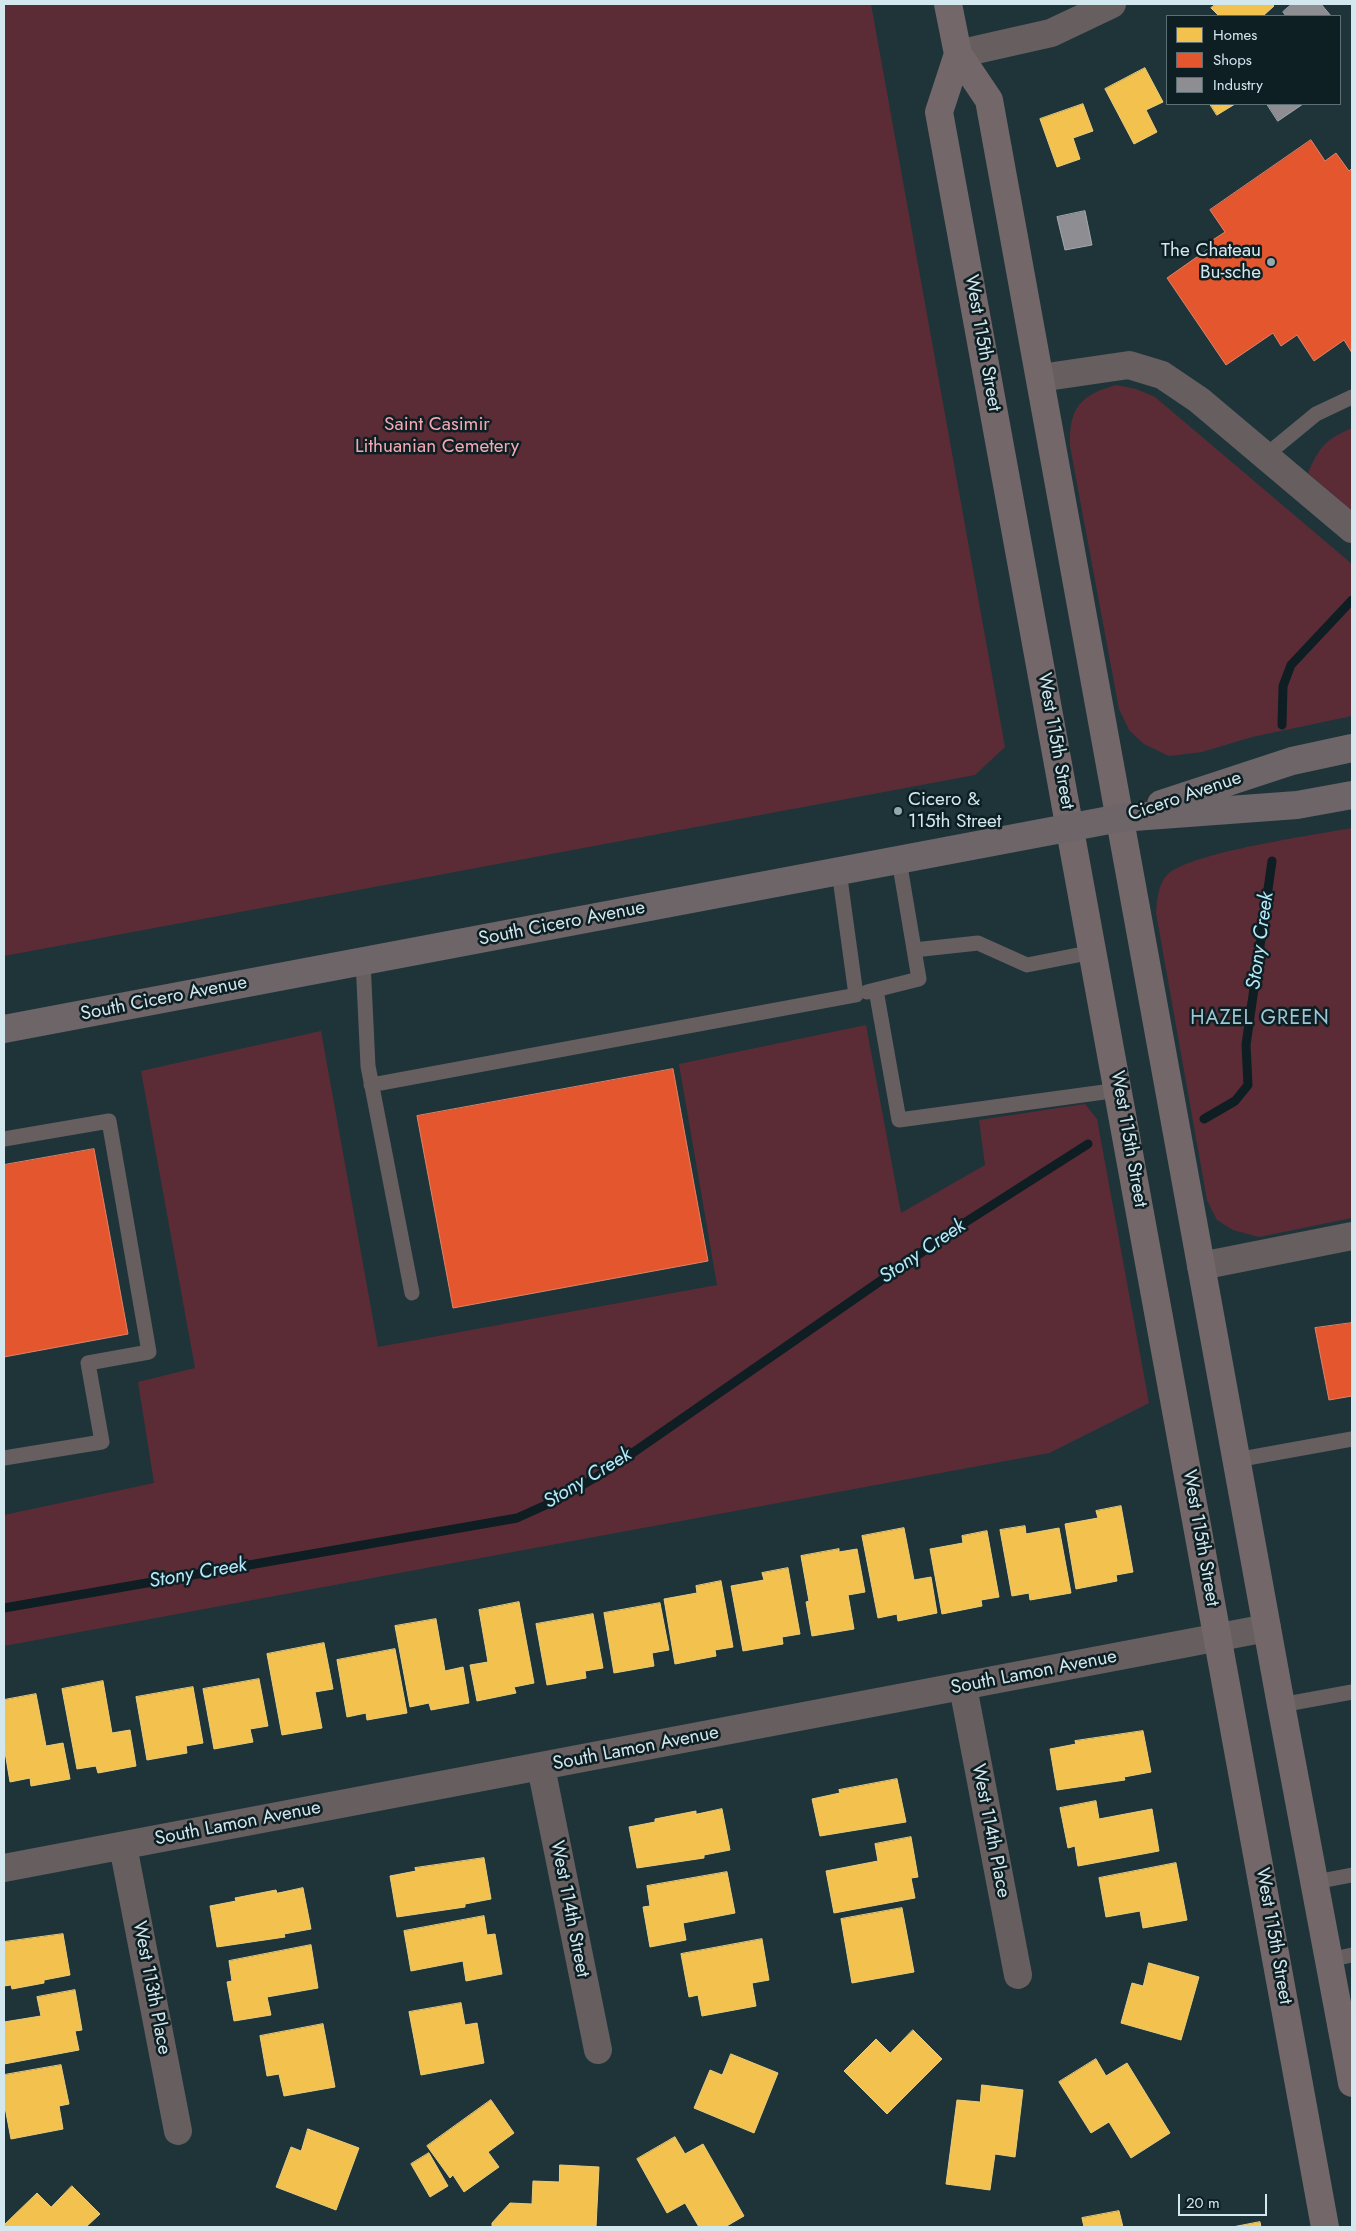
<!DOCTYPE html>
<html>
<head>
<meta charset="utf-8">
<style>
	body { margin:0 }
	#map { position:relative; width:1356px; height:2231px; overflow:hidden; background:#1e3439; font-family:Jost,sans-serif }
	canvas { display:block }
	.frame { position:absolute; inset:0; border:5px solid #d2e7ee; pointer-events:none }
	.legend { position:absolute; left:1166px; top:15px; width:175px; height:90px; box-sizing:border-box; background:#0e1f23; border:1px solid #5c6f74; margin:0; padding:6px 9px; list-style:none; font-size:15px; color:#d2e7ee }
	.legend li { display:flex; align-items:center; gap:10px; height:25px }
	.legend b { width:25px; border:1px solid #5c6f74 }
	.scale { position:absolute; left:1178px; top:2194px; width:89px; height:22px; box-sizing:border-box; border:2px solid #d2e7ee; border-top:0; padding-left:6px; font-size:15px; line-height:18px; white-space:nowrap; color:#d2e7ee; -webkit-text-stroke:4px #0e1f23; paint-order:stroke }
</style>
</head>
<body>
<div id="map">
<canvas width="1356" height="2231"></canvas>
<div class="frame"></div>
<ul class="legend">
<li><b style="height:14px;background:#f2c14e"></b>Homes</li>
<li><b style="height:14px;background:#e4572e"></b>Shops</li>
<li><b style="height:14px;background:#8d8d92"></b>Industry</li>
</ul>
<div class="scale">20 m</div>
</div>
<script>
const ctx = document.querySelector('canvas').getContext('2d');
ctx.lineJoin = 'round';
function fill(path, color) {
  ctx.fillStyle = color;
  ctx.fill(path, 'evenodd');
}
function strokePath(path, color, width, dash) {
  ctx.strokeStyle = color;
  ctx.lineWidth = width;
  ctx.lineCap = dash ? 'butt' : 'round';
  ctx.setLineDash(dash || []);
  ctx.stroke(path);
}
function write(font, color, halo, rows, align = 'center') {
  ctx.font = font + ' Jost,sans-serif';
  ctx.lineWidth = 5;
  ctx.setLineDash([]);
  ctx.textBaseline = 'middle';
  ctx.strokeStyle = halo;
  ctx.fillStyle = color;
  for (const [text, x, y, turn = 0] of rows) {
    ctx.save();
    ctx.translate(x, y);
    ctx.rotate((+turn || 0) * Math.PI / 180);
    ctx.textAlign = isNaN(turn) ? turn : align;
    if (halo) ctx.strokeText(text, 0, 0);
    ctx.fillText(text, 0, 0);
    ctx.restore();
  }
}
fill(new Path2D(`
	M4,4H871L1005,747L975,775L4,956Z
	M1116,385L1136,389L1155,397L1352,564V716L1252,737L1202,752L1169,756L1144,744L1129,730L1119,709L1070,446C1069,408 1080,395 1116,385Z
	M1352,428V511L1308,473C1320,446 1325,440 1352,428Z
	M1352,828V1218L1259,1237L1233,1230L1217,1220L1207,1200L1156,913C1157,901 1158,883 1168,874C1193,852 1314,835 1352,828Z
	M866,1025L901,1213L985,1165L979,1120L1085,1104L1097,1119L1149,1403L1049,1453L4,1646V1515L154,1483L138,1382L195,1368L141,1071L321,1031L378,1347L717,1285L679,1064Z`), '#5b2c36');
const homes = new Path2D(`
	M1216,4H1272L1274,6L1263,16H1219L1211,8Z
	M1145,68L1163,102L1146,110L1157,132L1134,144L1105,89Z
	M1083,104L1093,131L1073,138L1080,159L1057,167L1040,119Z
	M1210,104H1235L1217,115Z
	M1121,1506L1133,1572L1116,1575L1117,1581L1076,1589L1065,1524L1098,1518L1096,1511Z
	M1025,1526L1026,1534L1059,1528L1071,1593L1030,1600L1029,1593L1012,1596L1000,1530Z
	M904,1528L914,1580L931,1577L937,1613L898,1621L897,1614L878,1618L862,1536Z
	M987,1531L999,1597L981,1600L982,1606L942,1614L930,1549L963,1543L962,1536Z
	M839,1549V1552L857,1549L865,1592L848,1595L854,1629L812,1636L806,1602L809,1601L801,1556Z
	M788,1568L800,1634L782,1637L783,1644L743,1651L731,1586L764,1580L762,1573Z
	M721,1581L733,1647L715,1650L716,1656L675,1664L664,1599L697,1593L696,1586Z
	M519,1602L534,1683L514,1687L516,1693L477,1701L470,1665L488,1662L479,1610Z
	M660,1603L669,1650L652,1653L654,1666L614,1673L604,1613Z
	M593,1614L603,1668L585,1671L586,1678L547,1685L536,1624Z
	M436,1619L445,1671L463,1667L469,1703L431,1710L429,1703L410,1707L395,1626Z
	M324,1643L333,1689L315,1692L322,1728L282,1735L267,1654Z
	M395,1649L407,1713L367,1720L366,1713L347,1717L337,1660Z
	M259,1679L268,1726L250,1729L253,1742L214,1749L203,1689Z
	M103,1681L112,1733L130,1730L136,1766L98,1773L96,1766L77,1769L62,1689Z
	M193,1687L203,1743L186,1746L187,1753L147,1760L136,1697Z
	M36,1694L46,1746L63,1743L70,1779L31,1786L30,1778L10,1782L4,1746V1700Z
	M1143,1731L1151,1772L1124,1777L1125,1780L1057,1790L1050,1749L1076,1744L1075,1741Z
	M897,1779L906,1822L820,1836L812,1799L840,1793L839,1790Z
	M1096,1801L1099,1819L1152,1809L1159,1851L1078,1866L1075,1846L1068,1848L1060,1808Z
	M722,1809L730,1850L704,1855V1858L637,1868L629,1827L655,1822V1819L696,1811V1814Z
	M911,1837L918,1877L911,1878L915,1898L834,1913L826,1871L878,1861L875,1844Z
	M484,1858L491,1899L465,1904V1907L397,1917L390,1876L416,1871L415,1868Z
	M1176,1863L1187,1920L1143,1928L1140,1911L1106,1917L1099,1878Z
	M727,1872L735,1913L683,1923L686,1940L650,1947L643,1907L650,1906L647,1886Z
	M303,1888L311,1929L284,1934L285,1937L217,1947L210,1906L236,1901L235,1898L276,1890L277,1893Z
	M902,1908L914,1972L852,1983L841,1919Z
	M484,1916L487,1935L495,1934L502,1974L466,1981L463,1961L411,1971L404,1931Z
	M63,1934L70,1975L44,1980V1983L12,1989L11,1985L4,1986V1942Z
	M762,1939L769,1980L752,1983L756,2006L702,2016L698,1995L689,1997L681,1954Z
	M311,1945L318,1988L267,1997L271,2015L234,2021L227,1982L232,1981L229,1961Z
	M1149,1963L1199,1977L1181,2040L1121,2023L1132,1983L1143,1986Z
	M75,1990L82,2030L75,2031L79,2050L4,2064V2022L41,2016L37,1997Z
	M461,2003L465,2025L477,2023L484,2063L421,2075L409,2012Z
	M323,2024L335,2087L284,2096L279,2074L267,2076L260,2036Z
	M913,2030L942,2059L887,2114L844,2071L876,2039L890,2053Z
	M731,2054L778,2073L754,2133L694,2108L710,2070L722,2075Z
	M1096,2059L1106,2076L1127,2063L1170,2133L1131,2158L1109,2122L1091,2133L1059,2082Z
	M61,2065L69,2104L59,2106L63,2129L11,2139L4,2102V2075Z
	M982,2085L1023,2090L1015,2157L995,2154L990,2190L946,2184L957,2100L980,2102Z
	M491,2100L514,2133L488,2152L499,2167L464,2192L453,2175L450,2178L427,2146Z
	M308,2129L359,2148L336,2210L276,2187L291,2147L301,2151Z
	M675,2137L685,2154L703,2144L744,2216L725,2227H699L685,2203L667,2213L637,2159Z
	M429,2153L448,2186L430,2197L411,2164Z
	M560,2165L599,2167L596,2227H492V2223L510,2203L532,2204L533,2181L559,2182Z
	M72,2186L100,2214L86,2227H7L4,2225L37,2193L51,2207Z
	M1119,2211L1123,2227H1084L1082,2218Z
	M1260,2222L1261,2227H1233Z`);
fill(homes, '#f2c14e');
strokePath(homes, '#e8cc7e', 1);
const shops = new Path2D(`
	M1311,140L1325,161L1336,153L1349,171L1352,168V353L1344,340L1314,361L1297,335L1281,346L1273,333L1226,365L1167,278L1211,247L1208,243L1225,232L1210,210Z
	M673,1069L708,1261L453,1308L417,1116Z
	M94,1149L128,1334L4,1357V1165Z
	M1352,1323V1396L1329,1400L1315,1328Z`);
fill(shops, '#e4572e');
strokePath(shops, '#df8268', 1);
const industry = new Path2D(`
	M1292,4H1321L1331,16H1286L1283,12Z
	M1267,104H1303L1278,121Z
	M1085,211L1092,245L1065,250L1057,217Z`);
fill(industry, '#8d8d92');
strokePath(industry, '#a2a8ae', 1);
strokePath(new Path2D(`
	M1282,725L1283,686L1291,665L1352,600
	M1204,1119L1235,1101L1248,1085L1246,1045L1272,861
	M4,1608L517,1518L559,1499L608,1470L961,1225L1088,1144`), '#0e1e23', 9);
strokePath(new Path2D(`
	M1265,456L1316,414L1352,397
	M914,950L978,943L1027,965L1093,952
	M363,961L368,1066L412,1293
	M876,990L899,1120L1119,1090
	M867,992L919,979L899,860
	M371,1085L856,995L839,871
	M4,1139L109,1121L149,1352L88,1363L102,1442L4,1458
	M1236,1460L1352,1439
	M1281,1705L1352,1692
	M1315,1882L1352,1875
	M1329,1960L1352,1955`), '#675e60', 15);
strokePath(new Path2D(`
	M958,54L1051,33L1112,4
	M1040,378L1129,365L1162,375L1199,400L1352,529
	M1201,1266L1352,1236
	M963,1687L1018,1975
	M541,1767L598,2050
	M123,1846L178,2131
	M4,1868L1267,1628`), '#675e60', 28);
strokePath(new Path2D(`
	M948,4L958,54L989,100L1281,1705L1352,2083
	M958,54L939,112L1325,2227`), '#736769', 28);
strokePath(new Path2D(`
	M1161,804L1292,761L1352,748
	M4,1029L1120,818L1297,805L1352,795`), '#6e6569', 28);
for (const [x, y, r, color] of [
	[1271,262,5,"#93a8af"],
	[898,811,5,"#93a8af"]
]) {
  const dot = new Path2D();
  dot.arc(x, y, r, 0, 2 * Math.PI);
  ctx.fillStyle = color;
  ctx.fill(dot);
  strokePath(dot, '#0e1f23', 2);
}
write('19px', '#d2e7ee', '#0e1f23', [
	["The Chateau",1261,251],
	["Bu-sche",1261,273],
	["Cicero &",908,800,"left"],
	["115th Street",908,822,"left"]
], 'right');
write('19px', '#d2e7ee', '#0e1f23', [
	["West 115th Street",982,343,80],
	["West 115th Street",1055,741,80],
	["Cicero Avenue",1185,797,-19],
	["South Cicero Avenue",562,924,-11],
	["South Cicero Avenue",164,999,-11],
	["West 115th Street",1128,1139,80],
	["West 115th Street",1200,1538,80],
	["South Lamon Avenue",1034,1673,-11],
	["South Lamon Avenue",636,1749,-11],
	["South Lamon Avenue",238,1824,-11],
	["West 114th Place",990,1831,79],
	["West 114th Street",569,1909,79],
	["West 115th Street",1273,1936,80],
	["West 113th Place",151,1988,79]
]);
write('19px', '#f5a9b3', '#0e1f23', [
	["Saint Casimir",437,425],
	["Lithuanian Cemetery",437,447]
]);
write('italic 20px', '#b4eafc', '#0e1f23', [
	["Stony Creek",1261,941,-82],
	["Stony Creek",923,1252,-34],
	["Stony Creek",588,1479,-31],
	["Stony Creek",198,1574,-10]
]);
ctx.letterSpacing = '1px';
write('20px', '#9ec7d5', '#0e1f23', [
	["HAZEL GREEN",1260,1019]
]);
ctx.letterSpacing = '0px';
</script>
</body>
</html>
